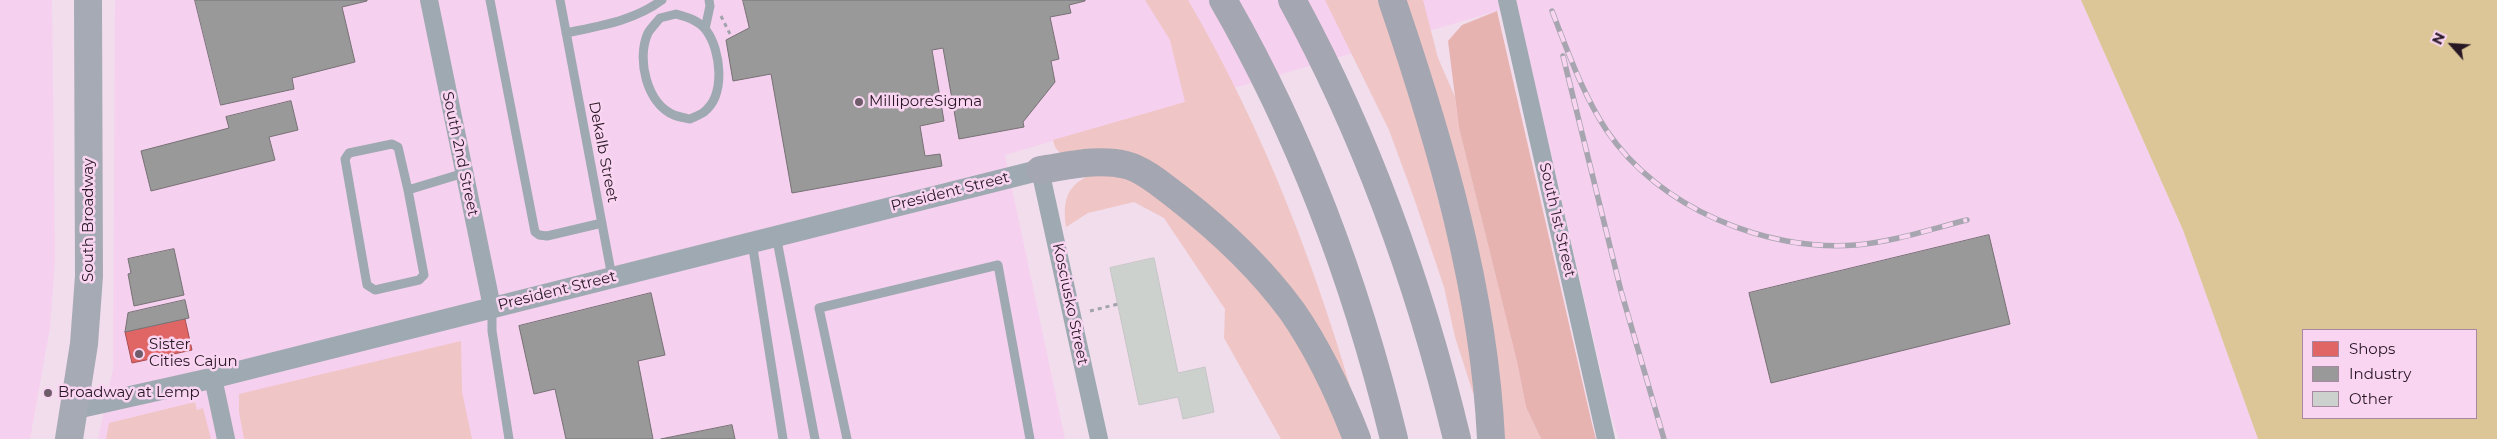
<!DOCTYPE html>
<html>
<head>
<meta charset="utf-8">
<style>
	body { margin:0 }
	#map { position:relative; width:2497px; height:439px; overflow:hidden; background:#f2dded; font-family:Montserrat,sans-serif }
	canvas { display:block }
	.legend { position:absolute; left:2302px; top:329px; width:175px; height:90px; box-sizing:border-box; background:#fad5f2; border:1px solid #a689a0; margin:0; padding:6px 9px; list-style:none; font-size:15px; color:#271724 }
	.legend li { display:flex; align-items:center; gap:10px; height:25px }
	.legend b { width:25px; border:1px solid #a689a0 }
	.north { position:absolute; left:2427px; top:20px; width:50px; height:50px; -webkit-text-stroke:4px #fad5f2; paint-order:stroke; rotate:296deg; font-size:14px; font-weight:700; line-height:20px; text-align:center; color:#271724 }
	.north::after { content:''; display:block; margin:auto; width:18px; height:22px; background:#271724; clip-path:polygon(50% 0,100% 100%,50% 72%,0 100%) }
</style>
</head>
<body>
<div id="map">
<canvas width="2497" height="439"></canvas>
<ul class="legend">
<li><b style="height:14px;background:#e06666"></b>Shops</li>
<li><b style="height:14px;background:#999"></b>Industry</li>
<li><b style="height:14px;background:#cdd1ce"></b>Other</li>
</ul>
<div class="north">N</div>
</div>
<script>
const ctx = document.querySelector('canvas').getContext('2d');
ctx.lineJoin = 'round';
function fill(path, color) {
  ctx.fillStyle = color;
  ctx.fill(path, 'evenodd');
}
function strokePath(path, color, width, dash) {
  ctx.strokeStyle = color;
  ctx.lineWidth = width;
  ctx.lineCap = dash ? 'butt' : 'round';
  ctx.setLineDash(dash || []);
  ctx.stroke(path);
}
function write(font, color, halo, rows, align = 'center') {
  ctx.font = font + ' Montserrat,sans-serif';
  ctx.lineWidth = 5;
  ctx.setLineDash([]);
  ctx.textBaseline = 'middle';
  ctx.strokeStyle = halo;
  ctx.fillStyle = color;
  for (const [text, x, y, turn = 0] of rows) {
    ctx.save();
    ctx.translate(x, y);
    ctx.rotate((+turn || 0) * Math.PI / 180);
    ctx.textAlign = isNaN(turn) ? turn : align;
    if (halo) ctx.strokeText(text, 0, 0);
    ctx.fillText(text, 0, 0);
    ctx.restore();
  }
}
fill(new Path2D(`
	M0,0H52L55,259L50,328L30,439H0Z
	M115,0H2081L2183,230L2258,439H1619L1611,415L1518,9L1497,11L1005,155L1065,439H98L113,369Z`), '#f6d0ef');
fill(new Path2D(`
	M1145,0H1188C1265,132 1319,274 1360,421L1335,370L1178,188L1062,155L1055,147L1053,140L1185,102L1170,40Z
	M1325,0H1379L1408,82L1458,277L1476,392L1473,393L1455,337L1444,287L1414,198L1389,130Z
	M1401,0H1423L1438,58L1455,97L1459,128L1517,362L1526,407L1541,439H1502Z
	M1096,172L1132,178L1199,225L1283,317L1349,439H1281L1224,338L1225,309L1164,218L1134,202L1088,213L1066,227C1062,197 1068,184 1096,172Z
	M461,341L462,392L472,439H244L239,412V394Z
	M195,402L197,410L203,408L211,439H106L109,423Z`), '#efc5c5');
fill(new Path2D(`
	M1497,11L1592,424L1596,439H1541L1526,407L1517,362L1459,128L1448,41L1462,25Z`), '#e6b3b0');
fill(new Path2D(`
	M2081,0H2497V439H2258L2183,230ZM2303,330H2476V418H2303Z`), '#dcc697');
const shops = new Path2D(`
	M185,319L192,350L132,363L125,332Z`);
fill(shops, '#e06666');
strokePath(shops, '#a84e52', 1);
const industry = new Path2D(`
	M195,0H367V1L342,7L355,62L292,78L294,89L221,105Z
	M743,0H1085V1L1069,5L1071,13L1050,17L1059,59L1051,61L1055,82L1023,122L1024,127L959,139L943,48L932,50L944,121L920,126L925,156L940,154L942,166L792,193L771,74L733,81L726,40L749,28Z
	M291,101L298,130L269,137L275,160L151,191L141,151L229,128L226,117Z
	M1989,235L2010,324L1771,383L1749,293Z
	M174,249L184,295L134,306L128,274L131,273L128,259Z
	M651,293L665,355L638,361L653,439H566L555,389L534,394L519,326Z
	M185,300L189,318L125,332L128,313Z
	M732,425L735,439H661Z`);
fill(industry, '#999');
strokePath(industry, '#777276', 1);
const building = new Path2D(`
	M1154,258L1178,373L1205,367L1214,412L1183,419L1178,397L1139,405L1110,268Z`);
fill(building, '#cdd1ce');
strokePath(building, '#c5c5c5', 1);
strokePath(new Path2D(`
	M721,16L730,34
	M1090,311L1118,304`), '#a1a3ac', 3, [4, 4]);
strokePath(new Path2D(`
	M490,0L535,232L539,235L547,236L602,223
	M560,0L612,277
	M676,14C687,17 698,20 706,30C721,50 726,95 704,112C700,115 694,117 690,119C685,118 679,117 674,115C647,104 636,59 648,33C651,28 656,23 660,18Z
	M705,29L710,6L709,0
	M566,33C599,26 634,21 662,0
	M408,190L398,147L392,144L349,153L345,159L367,285L375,290L419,280L424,275L408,190L464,173
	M776,235L815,439
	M752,242L783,439
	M492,307V331L509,439
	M847,439L819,308L998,265L1030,439`), '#9ea9b1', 9);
strokePath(new Path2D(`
	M429,0L492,307
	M1507,0L1606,439
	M1040,170L1099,439
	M213,378L226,439`), '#9ea9b1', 18);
strokePath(new Path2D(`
	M74,409L213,378L1040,170`), '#9ea9b1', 21);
strokePath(new Path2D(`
	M69,439L84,344L89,276L88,0`), '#a6aab4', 28);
strokePath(new Path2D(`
	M1223,0C1302,137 1357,286 1394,439
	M1292,0C1368,139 1420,285 1457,439
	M1392,0C1440,141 1484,290 1491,439
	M1040,170C1068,166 1098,158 1126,165C1145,170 1164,187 1180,199C1221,231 1261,269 1292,311C1319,350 1340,395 1357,439`), '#a4a6b1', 28);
const rail = new Path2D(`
	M1552,11C1568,52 1583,95 1607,131C1659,208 1766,252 1856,245C1893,242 1931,229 1967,220
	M1563,56L1621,291L1664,439`);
strokePath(rail, '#a7a6b0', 5.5);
strokePath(rail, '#fad5f2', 4, [11]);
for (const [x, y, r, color] of [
	[859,102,5,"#6e5c6a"],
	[139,354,5,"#6e5c6a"],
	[48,393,5,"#6e5c6a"]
]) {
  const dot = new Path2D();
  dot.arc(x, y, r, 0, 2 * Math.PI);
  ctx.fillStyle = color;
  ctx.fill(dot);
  strokePath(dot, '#fad5f2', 2);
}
write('15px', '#271724', '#fad5f2', [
	["MilliporeSigma",869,102],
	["Sister",149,345],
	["Cities Cajun",149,362],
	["Broadway at Lemp",58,393]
], 'left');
write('15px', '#271724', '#fad5f2', [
	["Dekalb Street",603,152,79],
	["South 2nd Street",460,154,78],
	["President Street",950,192,-14],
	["South Broadway",89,220,-90],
	["South 1st Street",1557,220,77],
	["President Street",557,291,-14],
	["Kosciusko Street",1070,304,78]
]);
</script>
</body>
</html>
